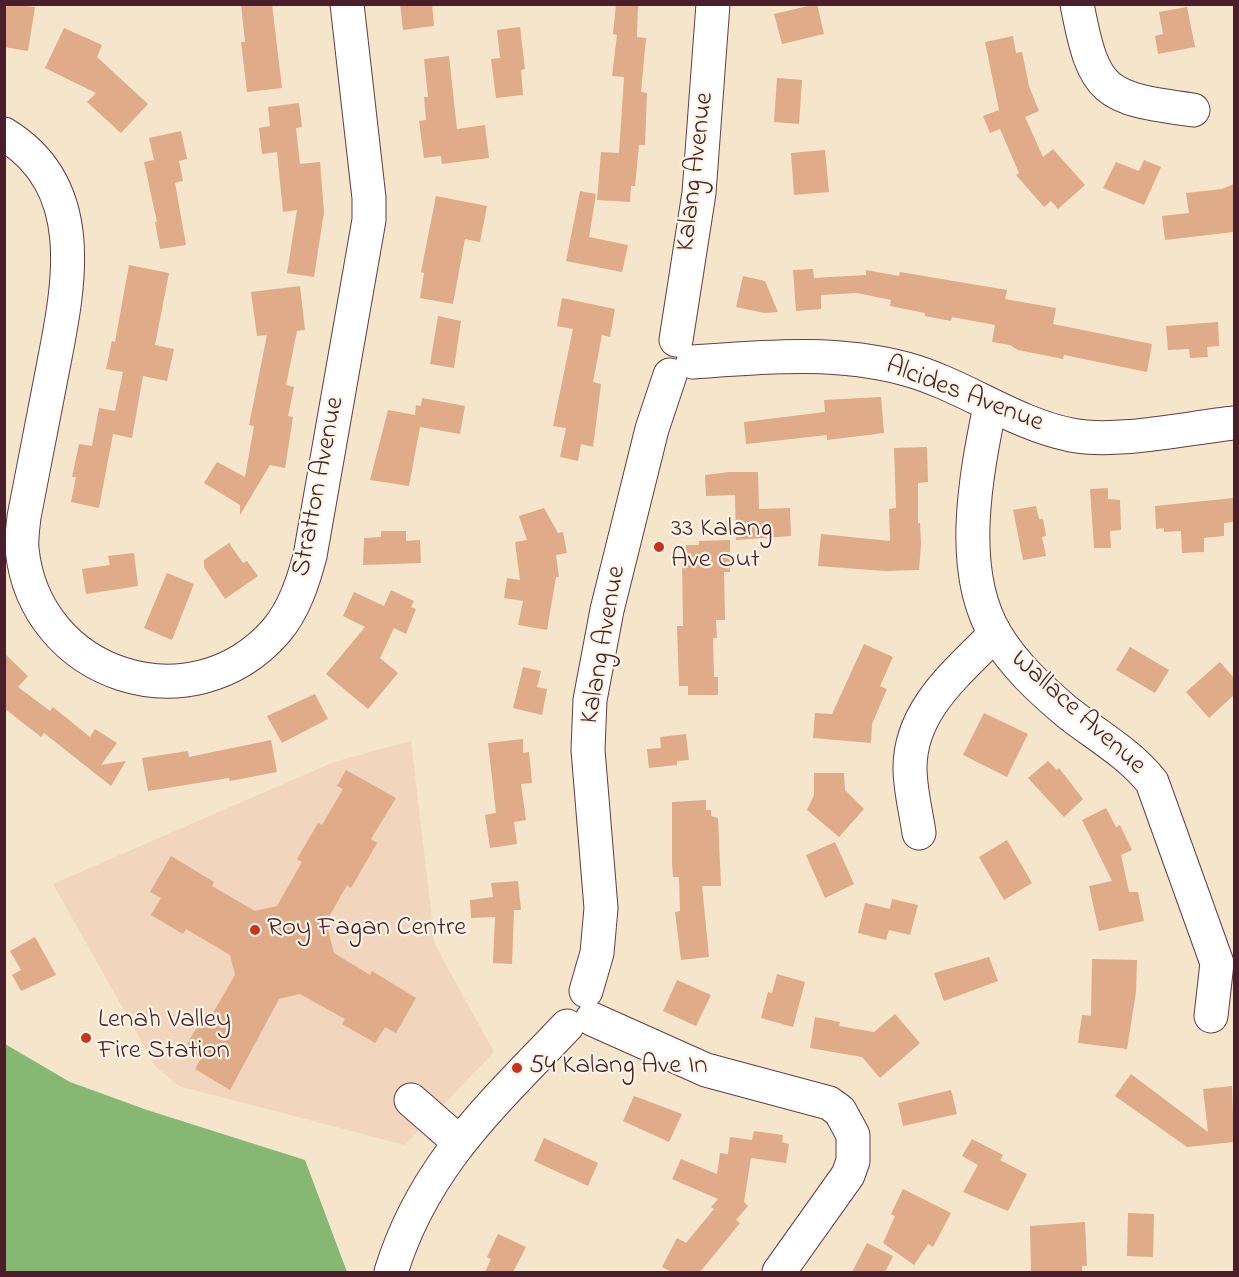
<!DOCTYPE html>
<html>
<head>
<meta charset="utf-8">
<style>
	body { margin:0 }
	#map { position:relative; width:1239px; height:1277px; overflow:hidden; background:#f5e5cb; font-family:"Indie Flower",sans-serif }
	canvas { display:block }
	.frame { position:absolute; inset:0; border:6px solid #4a1f2b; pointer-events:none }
</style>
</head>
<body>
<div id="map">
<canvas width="1239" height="1277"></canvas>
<div class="frame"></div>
</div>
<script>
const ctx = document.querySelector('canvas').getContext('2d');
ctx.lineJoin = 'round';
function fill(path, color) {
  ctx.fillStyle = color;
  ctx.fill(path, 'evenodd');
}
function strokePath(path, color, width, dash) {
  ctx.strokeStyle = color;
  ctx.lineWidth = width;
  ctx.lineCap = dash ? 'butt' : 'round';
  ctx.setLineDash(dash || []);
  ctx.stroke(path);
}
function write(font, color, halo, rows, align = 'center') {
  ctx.font = font + ' "Indie Flower",sans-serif';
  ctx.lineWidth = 4.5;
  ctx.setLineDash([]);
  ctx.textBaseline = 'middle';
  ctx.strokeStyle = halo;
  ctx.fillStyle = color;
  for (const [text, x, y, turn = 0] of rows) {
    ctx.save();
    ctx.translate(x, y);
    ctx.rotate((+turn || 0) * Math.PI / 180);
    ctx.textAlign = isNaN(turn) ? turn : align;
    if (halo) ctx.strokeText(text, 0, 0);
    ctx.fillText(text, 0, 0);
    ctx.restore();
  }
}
fill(new Path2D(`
	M411,741L435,945L494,1052L405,1145L179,1086L156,1067L53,884L334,762Z`), '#f1d5bc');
fill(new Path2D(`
	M5,1044L70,1082L147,1110L305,1160L347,1272H5Z`), '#86b873');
fill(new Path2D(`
	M4,4L35,7L28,51L4,47Z
	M241,4H272L282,88L247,92L241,42H245Z
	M400,4H432L434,26L403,30Z
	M616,4H638L637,37L646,38L641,92L647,93L645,145H639L635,186H631L630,202L597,200L601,152L619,153L624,77L612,76L617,35L613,34Z
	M817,4L824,34L782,44L774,14Z
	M1187,7L1195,47L1158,54L1155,36L1163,34L1159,12Z
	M520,27L525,69L521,70L523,95L496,98L491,59L500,58L497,30Z
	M64,28L102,45L97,57L148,104L121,133L87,102L96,93L45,68Z
	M1013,36L1016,53L1022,52L1029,86L1039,111L1025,117L1043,157L1053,149L1085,185L1058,209L1051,201L1044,207L1016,175L1019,173L1000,129L990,133L983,116L999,110L985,42Z
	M449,56L457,129L485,125L489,158L442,164L441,156L424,158L419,121L426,120L424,97H428L424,59Z
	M777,78L802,80L799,124L774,122Z
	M299,103L302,127L296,128L300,164L320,162L324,212L314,277L287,273L297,210L283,212L277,152L262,154L259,128L270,126L268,107Z
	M181,131L187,159L179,161L183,181L175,183L186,245L160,249L155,222H157L144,162L154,160L149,138Z
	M825,150L829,192L794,195L791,153Z
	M1144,160L1161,167L1144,205L1103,188L1116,162L1139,171Z
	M1234,184V232L1165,240L1162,216L1189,213L1186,193L1222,189Z
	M580,191L596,194L589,237L628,245L622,272L566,261Z
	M436,196L487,206L480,242L465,239L453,304L420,298L424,273L421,272Z
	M129,265L169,273L155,345L174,349L167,381L143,376L132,438L113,434L99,508L71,502L76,477H72L79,444L92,446L99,408L115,411L123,372L106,369L112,341L115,342Z
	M813,269L814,278L866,275V270L899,276L900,272L1007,290L1005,299L1056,308L1053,324L1152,344L1147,372L1064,355L1063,359L1018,350L1010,345L992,342L995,325L952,317L951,321L925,316V313L890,306L891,300L857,293L821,295V309L796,311L793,270Z
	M743,276L765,281L778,312L764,313L736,307Z
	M300,286L305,330L297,331L286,385L294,387L288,416L293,417L285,468L270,465L240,515V505L204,483L217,462L245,477L254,426L249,425L267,335L257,336L251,292Z
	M562,298L615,309L610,337L602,335L593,382L601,384L593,447L581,444L578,461L560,457L566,428L553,426L573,329L557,326Z
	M438,316L461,321L454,368L430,364Z
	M1218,322L1219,346L1207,347L1208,357L1190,358L1189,349L1168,350L1166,326Z
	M881,397L884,433L827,440V435L746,444L744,422L825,412L824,400Z
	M422,398L465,406L460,434L420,427L409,486L370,480L388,410L415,415L416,405L421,406Z
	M927,447L928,482L918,483V523H920L921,544L919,570L885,571L818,566L821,534L890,541L889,509L896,508L894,448Z
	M730,472H758L759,509L790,508L791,536L736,540L735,495L706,496L705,475Z
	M1108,488V499L1120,500L1121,530L1110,531L1111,548H1094L1090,489Z
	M1234,498V522L1224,523V536L1204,538V552L1182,553L1181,531L1164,532V528L1156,529L1155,506Z
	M1036,506L1039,519H1043L1046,536L1042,537L1046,556L1023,560L1013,510Z
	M544,508L558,533L563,532L567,553L556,555L559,577H556L547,630L518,625L523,601L504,598L507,578L520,580L515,542L527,540L519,516Z
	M381,531H406V541L420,540L421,563L363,565L364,538L381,537Z
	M730,540V572H724L725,620H716L717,638H713L714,677H718V695H688V686H679L677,626H683L682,560H686V545H699V541Z
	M229,543L243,563L247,561L258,576L225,599L204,567V560Z
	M134,553L138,586L86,594L82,569L110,565L108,556Z
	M167,573L194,584L172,640L144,628Z
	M391,590L414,601L411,607L416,609L406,634L394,628L380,658L398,673L368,709L326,674L365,627L343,616L354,592L384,606Z
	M864,644L893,657L880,686L887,689L872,724L871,743L813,738L815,713L832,714Z
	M1130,647L1169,670L1155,693L1116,670Z
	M4,653L28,676L18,687L50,711L53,707L90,737L95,729L117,743L101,765L126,761L111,786L44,733L41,737L4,708Z
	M1220,662L1234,678V695L1209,718L1186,692Z
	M523,667L541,671L537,687L547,689L542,715L513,708Z
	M315,694L328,719L282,743L267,716Z
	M984,713L1028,734L1007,777L963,755Z
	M686,734L689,760L677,761V765L649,768L647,749L661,748L660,737Z
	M523,739V753L529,752L532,783L521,784L526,820L514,822L517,844L490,848L485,815L496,813L488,743Z
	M271,740L277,772L230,781L229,778L148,791L142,758L188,751L189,757Z
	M1048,761L1057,770L1059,768L1083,799L1064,817L1028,778Z
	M346,770L396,798L371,839L377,843L351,888L347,885L326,922L334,953L370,975L372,971L416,998L396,1033L385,1027L375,1043L342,1024L345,1019L300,994L279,999L230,1090L195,1069L201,1058L185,1048L204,1015L210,1018L235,975L230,955L186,929L183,934L151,915L161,898L150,892L171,856L214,882L212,886L255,911L277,906L302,862L297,859L318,823L322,825L343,789L337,786Z
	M814,773H844L845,790L864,809L839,837L807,810L814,795Z
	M706,800V810H711V816L718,818L721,886H702L709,957L681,960L675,912L680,911L679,877H673L672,864V802Z
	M1106,808L1116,827L1120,825L1132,850L1121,855L1129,892H1138L1144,921L1099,931L1089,886L1112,881L1082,820Z
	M1007,840L1032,883L1004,900L979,857Z
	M835,842L854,884L825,898L806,855Z
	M518,881L521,910H514L512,964L493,963L495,917L471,918L470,900L493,897L491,883Z
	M892,899L918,905L910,935L889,930L886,940L858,933L865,903L890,909Z
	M35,937L56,975L21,991L12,975L21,970L10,951Z
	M989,957L998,981L944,1001L934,973Z
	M1092,959L1137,960L1136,992L1127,1049L1078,1043L1082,1015L1091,1016Z
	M777,974L805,982L793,1027L761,1018L768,992L772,993Z
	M677,980L711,995L696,1026L663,1011Z
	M895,1014L920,1043L880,1078L862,1057L810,1048L815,1017L840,1022L839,1026L874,1032Z
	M1131,1074L1208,1132L1203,1089L1232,1086L1234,1142L1187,1147L1115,1096Z
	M951,1090L957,1114L903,1126L898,1103Z
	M634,1096L682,1114L669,1142L623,1121Z
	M754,1131L783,1135L782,1142L789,1144L786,1163L751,1158L744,1202L748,1206L736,1220L740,1223L700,1272H672L662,1267L677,1238L686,1243L714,1209L711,1207L718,1199L672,1179L681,1159L717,1174L720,1153L728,1154L730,1137L752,1140Z
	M544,1138L598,1163L588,1186L534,1161Z
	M972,1139L1003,1155L1000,1160L1027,1174L1008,1211L963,1192L978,1165L962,1156Z
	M903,1189L951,1213L933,1247L928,1244L914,1265L883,1243L895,1216L891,1214Z
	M1128,1213L1154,1214L1153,1257L1127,1256Z
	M1085,1222L1087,1266H1082V1272H1031L1030,1226Z
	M498,1234L526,1247L513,1272H485L491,1259L487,1257Z
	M867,1243L893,1256L885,1272H852Z`), '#dfab88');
const minor = new Path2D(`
	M1077,4C1094,94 1104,98 1193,110
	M4,134C94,189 67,294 51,378C42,425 33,471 24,517C23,527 21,539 22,549C35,677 192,727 276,631C294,610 303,582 310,556L369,220V198L347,4
	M676,340L699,193L713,4
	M693,362C764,357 836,350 906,369C964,385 1012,423 1071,435C1117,444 1187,428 1234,423
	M990,406C976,475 957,571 996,635C1014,665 1041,690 1067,712C1096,735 1129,753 1152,782L1217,963L1211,1016
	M919,833C916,812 910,789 910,768C910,710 957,673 995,634
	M586,991L597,953L601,908L588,750L590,700L607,610L652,429L670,375
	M592,1019L706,1070L829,1103L840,1111L853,1135V1161L848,1175L779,1272
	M411,1100L459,1142
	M391,1272C424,1165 492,1105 567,1026`);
strokePath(minor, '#643d43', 35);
strokePath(minor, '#fff', 33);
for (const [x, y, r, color] of [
	[659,547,6,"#c8321e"],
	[255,930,6,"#c8321e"],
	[86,1038,6,"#c8321e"],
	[517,1068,6,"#c8321e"]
]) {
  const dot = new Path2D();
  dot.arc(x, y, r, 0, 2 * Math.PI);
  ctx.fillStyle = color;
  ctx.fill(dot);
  strokePath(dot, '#fcf5e5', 2);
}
write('27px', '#4a1f2b', '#fcf5e5', [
	["Kalang Avenue",697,172,-83],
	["Alcides Avenue",964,396,21],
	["Stratton Avenue",320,487,-79],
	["Kalang Avenue",605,645,-80],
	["Wallace Avenue",1077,714,42]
]);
write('27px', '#4a1f2b', '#fcf5e5', [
	["33 Kalang",671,531],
	["Ave Out",671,562],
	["Roy Fagan Centre",267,930],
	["Lenah Valley",98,1022],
	["Fire Station",98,1053],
	["54 Kalang Ave In",529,1068]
], 'left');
</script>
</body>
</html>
